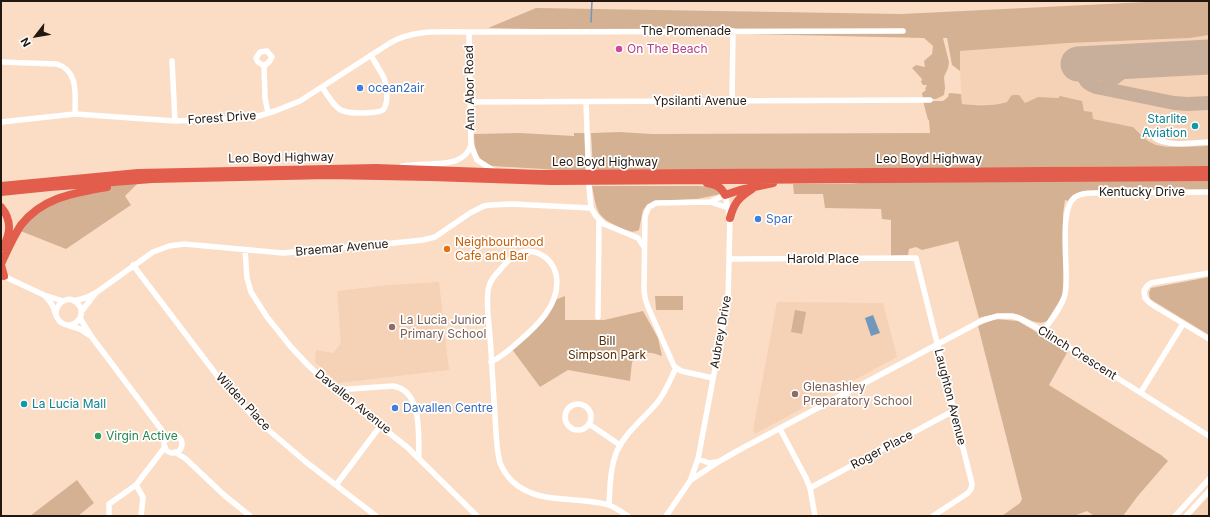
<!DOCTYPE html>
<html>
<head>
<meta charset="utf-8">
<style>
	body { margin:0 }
	#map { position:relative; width:1210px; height:517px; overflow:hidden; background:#fbddc6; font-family:Inter,sans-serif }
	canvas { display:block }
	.frame { position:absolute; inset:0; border:2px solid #231810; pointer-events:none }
	.north { position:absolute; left:16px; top:16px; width:40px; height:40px; -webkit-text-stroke:3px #fff; paint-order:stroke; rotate:239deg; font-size:11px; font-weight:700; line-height:16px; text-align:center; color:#231810 }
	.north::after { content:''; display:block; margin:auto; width:14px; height:18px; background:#231810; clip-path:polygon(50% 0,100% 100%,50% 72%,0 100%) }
</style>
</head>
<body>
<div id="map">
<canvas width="1210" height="517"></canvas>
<div class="frame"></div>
<div class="north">N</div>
</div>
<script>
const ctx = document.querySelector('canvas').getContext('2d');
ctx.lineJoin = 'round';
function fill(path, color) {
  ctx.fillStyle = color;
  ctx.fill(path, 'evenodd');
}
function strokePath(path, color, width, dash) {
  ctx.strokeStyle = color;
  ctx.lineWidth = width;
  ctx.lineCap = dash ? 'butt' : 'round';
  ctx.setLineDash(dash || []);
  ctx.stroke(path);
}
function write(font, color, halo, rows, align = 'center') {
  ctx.font = font + ' Inter,sans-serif';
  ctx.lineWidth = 3.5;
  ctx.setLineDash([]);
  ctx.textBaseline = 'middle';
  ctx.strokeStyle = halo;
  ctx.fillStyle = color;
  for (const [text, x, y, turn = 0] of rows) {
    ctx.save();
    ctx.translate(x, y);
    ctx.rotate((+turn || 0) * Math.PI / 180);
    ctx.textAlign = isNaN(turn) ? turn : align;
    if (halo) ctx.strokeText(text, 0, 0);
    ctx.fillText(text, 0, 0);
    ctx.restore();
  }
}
fill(new Path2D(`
	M1209,35V146L1167,147L1156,145L1149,141L1138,130L1131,126L1121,125L1093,119L1084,111L1059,98L1038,97L1025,103L1009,97L1008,101L1004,103L990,105L962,104L959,51L1069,43L1190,38Z
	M439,282L449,370L338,383L315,362L316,350L333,353L341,343L337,291L389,285Z
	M777,302L883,303L897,357L755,434L753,430Z
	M1209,496V516H1191Z`), '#f5d1b5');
fill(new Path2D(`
	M1168,1H1209V35L1190,38L1069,43L960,51V71L952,65L947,38H943L949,62L948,68L944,77L945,88L944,95L936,99H923L922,93L926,90L925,89L927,85H923L921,82L922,79L912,68L916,65L925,67L924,61L932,54L933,46L924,38L488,28L536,8L901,14Z
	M949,93L961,94L962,104C976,105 992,107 1007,102C1012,95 1009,95 1019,95L1025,103L1038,97L1058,98L1060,96L1082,101L1084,111L1092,112L1093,119L1133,127L1148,141L1156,145L1167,147L1209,146V166L593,170L591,133L620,132L652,134L930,133L929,120H928L923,101H943L948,97Z
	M520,133L574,136V133H585L586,170H560L492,166C477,161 474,148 474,134Z
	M887,180H1209V190L1088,191C1079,192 1074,195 1068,201L1065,200L1063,214L1064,285L1063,295L1047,321C1036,327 1025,315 1014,314C1001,313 991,315 979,318L958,241L922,250L916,247L909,249L908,255L891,256V220L882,219L881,209L825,208L823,194H794L793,184H850Z
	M138,183L125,196L131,205L66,249L18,230L27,218L79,190Z
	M592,186H698C707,187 717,186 721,194L697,199L654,201L647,205L643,210L639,230C632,234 627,230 621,228C596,217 597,212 592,186Z
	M1209,277V335L1150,299L1149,293L1151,288Z
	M565,296V320H604L643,311L658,338L662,356C646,350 645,352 632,362L630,381L568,370L540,387L511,348L536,325L557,299Z
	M655,296H683V310H656Z
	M795,310L806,312L802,334L791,332Z
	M995,319L1018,321L1068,351L1049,385L1161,455L1168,461L1137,497L1123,516H1094L1087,511L1074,516H1002L1020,503L1022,499L978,326Z
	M77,480L94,503L78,516H30Z`), '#d5b194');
fill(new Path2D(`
	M873,315L880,333L871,336L865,318Z`), '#7198bb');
strokePath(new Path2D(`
	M591,22L592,1`), '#7198bb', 1.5);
strokePath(new Path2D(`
	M1082,64C1082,76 1084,83 1096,87L1174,103L1187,104L1209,103
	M1101,88L1137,61`), '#c8af9c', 14);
strokePath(new Path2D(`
	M1078,64L1209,57`), '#c8af9c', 35);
strokePath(new Path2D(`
	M469,32L471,145L477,160L496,172
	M172,61L175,121
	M1,62L57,64C79,71 75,95 75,114
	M264,66L269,62L272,57L267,51L260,52L256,58L258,62L264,66L265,98L268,113
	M322,87C337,109 337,114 365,113C371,112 378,113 383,110C389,103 387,86 384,78C380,70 375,63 371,55
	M732,101L733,31
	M471,102L930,100
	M586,102L589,186L591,208L596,216L604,224L638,238L644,247
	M1,122L75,114L175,121L252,118L275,111L300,101L390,43C414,29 442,32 469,32L903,31
	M1155,138C1167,147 1194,143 1209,142
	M402,166C412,165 421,164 431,164C448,163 465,163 471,145
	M710,202L729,208
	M245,250L247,278L251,292L267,317L291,347L307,364L331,387L407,447L477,516
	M730,259L916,258L972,484L971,489L968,493L933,516
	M133,265L222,382L248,411L265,427L306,462L376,516
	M1209,273L1151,283L1147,286L1144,291L1145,298L1151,304L1209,339
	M1,275L44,295L63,301
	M44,295C48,299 51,302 53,307C56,313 56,320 62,323C74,331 88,314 78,304C69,294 57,302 56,313
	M74,301L88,297L97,292L153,252L169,246L184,244L283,253L394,243L423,240L435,237L470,213L484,206L490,205L512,204L591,208
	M81,312L95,294
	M598,317L599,220
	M80,318L91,336L161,429L166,440
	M70,326L80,329L89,335
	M1043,331C1051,320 1062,307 1065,294C1070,272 1057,211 1075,197C1080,194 1087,193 1093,193L1209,192
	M491,362C501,357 508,351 516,344C536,327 562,304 556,274C551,255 531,245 514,256C508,260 504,265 499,271C495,275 491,280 489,286C485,300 489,322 490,337C492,363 493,389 495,415C496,431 496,448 500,463C503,470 507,476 512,481C538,506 577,495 609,505C616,508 622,512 628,516
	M335,390L393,386C423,391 418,434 419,458
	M1141,392L1183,324
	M565 417a13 13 0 1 1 26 0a13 13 0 1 1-26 0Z
	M589,424L620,445
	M780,429L806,478L810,488L815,516
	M164 444a9 9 0 1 1 18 0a9 9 0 1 1-18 0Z
	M175,452L186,459L224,495L250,516
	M698,459L709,463L716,462
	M691,480L718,462L739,450L983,320L998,316H1012L1019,318L1043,331L1209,436
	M336,485L381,425
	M810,488L953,411
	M609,505C610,487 610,468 617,451C626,432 643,419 657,403C665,393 670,380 676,368
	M109,516V504L136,485
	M141,516L143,497L136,485L165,447
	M666,516L690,481L698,459L728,299L730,218L725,195L710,202L656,203L649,207L645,216L644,290L645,298L648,307L674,366L681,371L713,378
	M1175,516L1209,479
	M1186,516L1209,491`), '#fff', 5.5);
strokePath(new Path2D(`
	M707,183C716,185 721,186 725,195L740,190L773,183
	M1,186L138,173L376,168L540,174L1209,170
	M1,192L50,187L152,179L328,175L431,177L551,181L1209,177
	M1,207C12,220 11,233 3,247
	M730,218C734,203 739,197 752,189
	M1,264C7,251 13,237 21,225C43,197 74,193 107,187
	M1,265L4,276`), '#e25d4b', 8);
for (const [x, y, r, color] of [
	[619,49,4,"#d1479c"],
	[360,88,4,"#3f7fe0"],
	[1195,126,4,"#0f9aa8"],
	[758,219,4,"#3f7fe0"],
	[447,249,4,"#e8710a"],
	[392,327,4,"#8d6e63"],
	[795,394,4,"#8d6e63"],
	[24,404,4,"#0f9aa8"],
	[395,408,4,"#3f7fe0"],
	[98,436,4,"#2e9e5b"]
]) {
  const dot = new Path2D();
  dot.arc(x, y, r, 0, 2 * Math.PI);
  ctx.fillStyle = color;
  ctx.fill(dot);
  strokePath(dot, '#fff', 1.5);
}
write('12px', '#231810', '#fff', [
	["The Promenade",686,31],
	["Ann Abor Road",470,88,-91],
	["Ypsilanti Avenue",700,101],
	["Forest Drive",222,118,-4],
	["Leo Boyd Highway",281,158,-1],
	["Leo Boyd Highway",929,159],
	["Leo Boyd Highway",605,162],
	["Kentucky Drive",1142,192],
	["Braemar Avenue",342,248,-5],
	["Harold Place",823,259],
	["Aubrey Drive",721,332,-80],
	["Clinch Crescent",1077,353,32],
	["Laughton Avenue",950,397,76],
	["Wilden Place",243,402,47],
	["Davallen Avenue",353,402,39],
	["Roger Place",882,450,-28]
]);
write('12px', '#b23c85', '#fff', [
	["On The Beach",627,49]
], 'left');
write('12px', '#366cbe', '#fff', [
	["ocean2air",368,88],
	["Spar",766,219],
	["Davallen Centre",403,408]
], 'left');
write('12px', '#0d838f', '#fff', [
	["Starlite",1187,119],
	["Aviation",1187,133],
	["La Lucia Mall",32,404,"left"]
], 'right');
write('12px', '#c56008', '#fff', [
	["Neighbourhood",455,242],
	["Cafe and Bar",455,256]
], 'left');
write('12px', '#785e54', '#fff', [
	["La Lucia Junior",400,320],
	["Primary School",400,334],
	["Glenashley",803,387],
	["Preparatory School",803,401]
], 'left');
write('12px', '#552d03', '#fff', [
	["Bill",607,341],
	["Simpson Park",607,355]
]);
write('12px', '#27864d', '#fff', [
	["Virgin Active",106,436]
], 'left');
</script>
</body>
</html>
